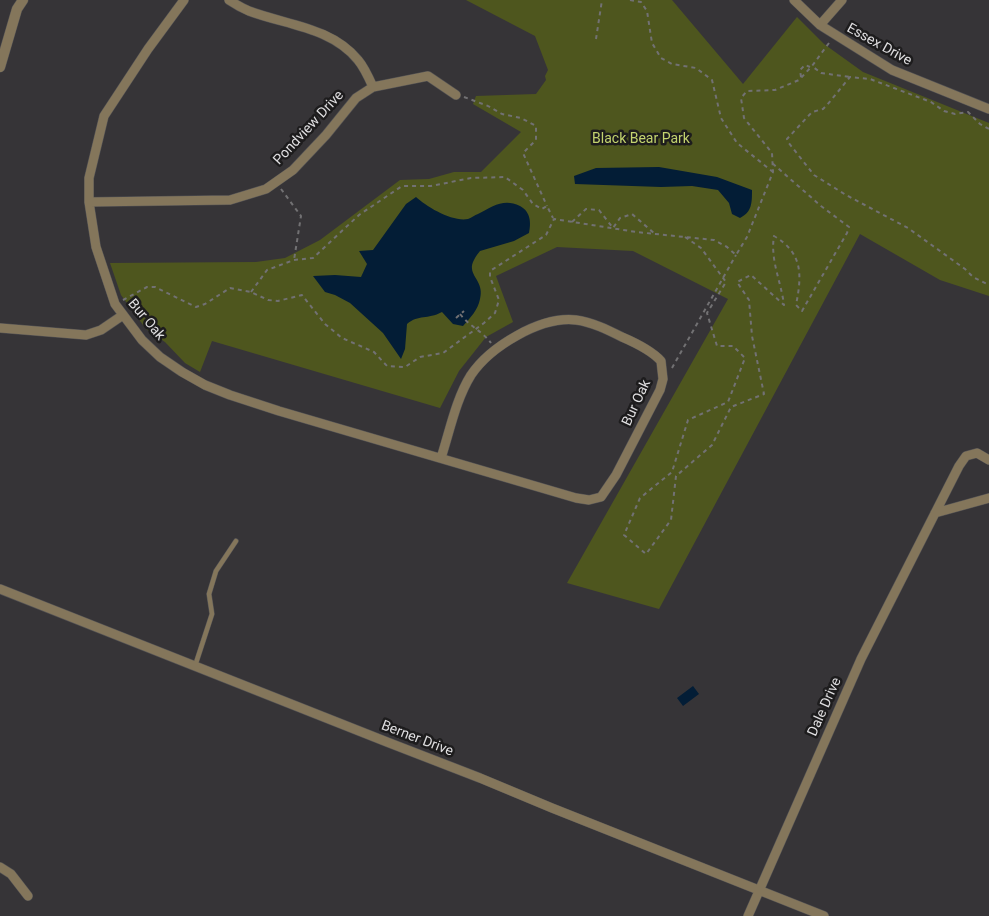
<!DOCTYPE html>
<html>
<head>
<meta charset="utf-8">
<style>
	body { margin:0 }
	canvas { display:block; background:#363437 }
</style>
</head>
<body>
<canvas width="989" height="916"></canvas>
<script>
const ctx = document.querySelector('canvas').getContext('2d');
ctx.lineJoin = 'round';
function fill(path, color) {
  ctx.fillStyle = color;
  ctx.fill(path, 'evenodd');
}
function strokePath(path, color, width, dash) {
  ctx.strokeStyle = color;
  ctx.lineWidth = width;
  ctx.lineCap = dash ? 'butt' : 'round';
  ctx.setLineDash(dash || []);
  ctx.stroke(path);
}
function write(font, color, halo, rows, align = 'center') {
  ctx.font = font + ' Roboto,sans-serif';
  ctx.lineWidth = 5;
  ctx.setLineDash([]);
  ctx.textBaseline = 'middle';
  ctx.strokeStyle = halo;
  ctx.fillStyle = color;
  for (const [text, x, y, turn = 0] of rows) {
    ctx.save();
    ctx.translate(x, y);
    ctx.rotate((+turn || 0) * Math.PI / 180);
    ctx.textAlign = isNaN(turn) ? turn : align;
    if (halo) ctx.strokeText(text, 0, 0);
    ctx.fillText(text, 0, 0);
    ctx.restore();
  }
}
fill(new Path2D(`
	M466,0H672L743,84L797,17L824,44L863,72L989,123V296L940,280L860,234L659,609L567,583L728,299L633,251L557,247L496,276L513,322L486,337L459,371L440,408L212,341L200,372L185,363L165,342L146,329L121,295L110,263L256,262L285,258L320,240L400,180L429,179L454,172H481L521,132L473,104L476,96L536,94L546,80L545,76L548,70L535,36Z`), '#4e561e');
fill(new Path2D(`
	M659,167L717,177L752,190C752,203 752,212 740,218L732,214L729,203L718,190L692,186L661,187L575,184L574,176L596,168Z
	M416,197C427,207 452,222 468,219C471,218 475,215 478,214C493,206 504,198 520,206C531,212 531,223 529,233L514,241L480,251C476,256 471,263 472,269C473,278 484,284 480,299C478,310 470,318 463,326L453,324L442,312C427,320 419,314 407,324L405,349L401,359L383,333L350,303L335,295L325,292L313,276L335,275L361,277L367,264L359,251L373,250L406,204Z
	M693,686L699,694L683,706L677,698Z`), '#031d36');
const service = new Path2D(`
	M195,666L212,614L209,594L216,571L236,541`);
const minor = new Path2D(`
	M184,0L148,49L104,116L89,178V202L96,247L115,304L142,340L160,357L182,372L205,385L230,395L279,411L576,498L589,500L601,497L616,475L660,390L663,379L661,361C651,350 636,343 622,337C608,330 592,322 576,320C540,316 490,347 471,375C456,399 450,430 441,458
	M229,0C235,4 242,8 249,11C286,25 331,27 358,60C364,67 369,78 373,87
	M794,0L820,25L892,70L989,109
	M820,25L842,0
	M89,202L230,200L266,189L293,170L326,135L356,98L373,87L428,76L456,95
	M0,328L86,335L101,330L123,315
	M935,513L989,498
	M0,589L387,742L480,778L552,808L824,916
	M0,867L11,874L28,896
	M748,916L861,659L959,466L966,456L977,453L989,460`);
const tertiary = new Path2D(`
	M0,67L17,9L23,0`);
strokePath(service, '#545355', 5.5);
strokePath(minor, '#545355', 10);
strokePath(tertiary, '#545355', 11);
strokePath(new Path2D(`
	M630,0L641,2L647,11L652,43L661,58L672,64L696,68L712,80L721,118L737,143L773,172
	M596,39L602,0
	M829,43L812,66L821,73L850,77
	M801,77L800,70L805,65L810,67
	M464,97L488,106L502,114L521,118L536,126V140L523,153L547,206
	M989,129L980,124L968,112L955,114L944,111L931,102L870,79L850,77L827,105L823,109L812,112L787,139L788,142L814,175L846,195L908,228L965,269L973,277L989,285
	M281,189L301,216L294,260
	M572,222L586,209L599,210L613,228L620,218L632,214L655,234
	M685,237L701,248L726,282L707,313L717,346H733L745,358L728,402L688,420L672,472L640,498L624,535L646,554L671,520L676,476L712,445L731,407L764,394L752,336L749,300L737,282L751,275L784,305C781,281 770,260 774,236C803,253 802,275 796,305L802,311L847,233L849,227L821,206L772,163
	M251,292L267,270L294,260L313,258L359,215L402,186H431L471,178L505,177L523,190L533,204L542,209L547,206L553,218
	M123,300L147,287H155L196,307L205,304L230,288L251,292L268,300L278,301L302,295L325,324L342,338L374,352L387,366L405,367L420,357L443,353L484,323L495,313L499,300L490,277V271L546,235L554,219L636,232L714,240L727,247L736,255L747,237L773,172L772,153L744,118L741,98L747,91L775,90L799,80L812,66
	M460,314C470,327 481,330 491,343
	M456,318L464,311
	M672,368L736,255`), '#727173', 2, [4, 4]);
strokePath(service, '#84765b', 4.5);
strokePath(minor, '#84765b', 9);
strokePath(tertiary, '#84765b', 10);
write('14px', '#dfdee0', '#1d1c1d', [
	["Essex Drive",879,45,29],
	["Pondview Drive",309,128,-47],
	["Bur Oak",146,320,50],
	["Bur Oak",637,403,-65],
	["Dale Drive",825,707,-66],
	["Berner Drive",417,739,21]
]);
write('14px', '#c3d36f', '#1d1c1d', [
	["Black Bear Park",641,139]
]);
</script>
</body>
</html>
